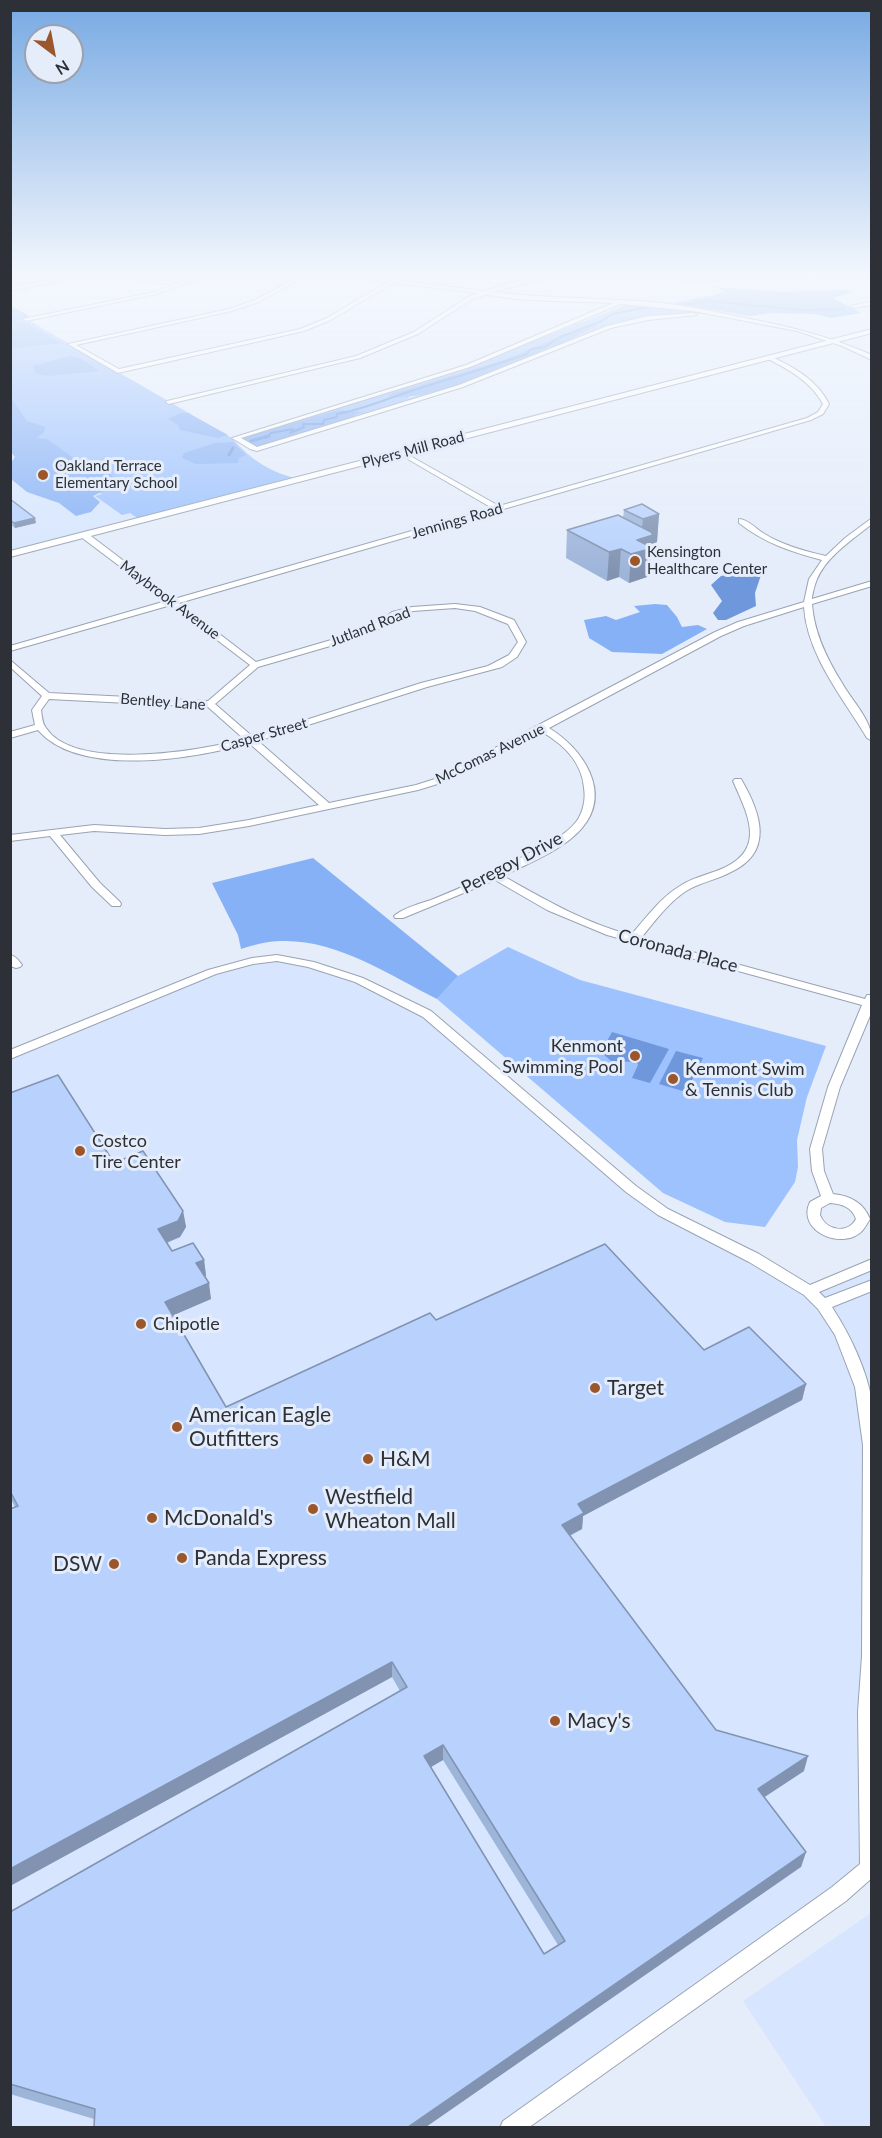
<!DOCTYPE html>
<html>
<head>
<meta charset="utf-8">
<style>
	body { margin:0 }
	#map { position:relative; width:882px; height:2138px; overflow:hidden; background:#e5edfb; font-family:Lato,sans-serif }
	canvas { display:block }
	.frame { position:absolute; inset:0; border:12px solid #2d3137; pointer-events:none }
	.north { position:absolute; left:24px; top:24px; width:60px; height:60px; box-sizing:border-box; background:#e5edfb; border:2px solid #9ba2ad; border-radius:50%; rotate:148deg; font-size:16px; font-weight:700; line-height:24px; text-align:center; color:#2d3137 }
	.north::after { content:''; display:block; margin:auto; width:21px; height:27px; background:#9b562b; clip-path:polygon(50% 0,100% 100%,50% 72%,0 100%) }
</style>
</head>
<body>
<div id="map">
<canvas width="882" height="2138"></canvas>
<div class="frame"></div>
<div class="north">N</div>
</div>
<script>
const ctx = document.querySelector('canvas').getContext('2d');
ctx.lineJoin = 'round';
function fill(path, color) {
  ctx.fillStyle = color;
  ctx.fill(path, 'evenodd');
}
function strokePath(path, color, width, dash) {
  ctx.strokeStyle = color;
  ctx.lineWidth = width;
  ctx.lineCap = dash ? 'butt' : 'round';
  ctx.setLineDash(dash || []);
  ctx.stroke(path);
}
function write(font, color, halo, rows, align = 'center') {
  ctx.font = font + ' Lato,sans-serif';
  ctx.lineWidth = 6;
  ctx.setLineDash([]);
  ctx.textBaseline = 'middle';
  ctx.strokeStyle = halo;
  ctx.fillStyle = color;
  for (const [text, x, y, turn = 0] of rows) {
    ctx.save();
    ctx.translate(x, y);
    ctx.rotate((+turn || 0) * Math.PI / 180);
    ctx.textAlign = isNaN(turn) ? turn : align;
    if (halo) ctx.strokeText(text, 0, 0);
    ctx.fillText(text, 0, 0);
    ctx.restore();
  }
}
fill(new Path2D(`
	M11,430L140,520L11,554Z
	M277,958L359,980L427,1014L631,1189L809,1291L871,1264L872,1816L869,1868L510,2127L11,2128V1055L212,972Z
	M871,1913V2127H826L743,2001Z`), '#d7e6fe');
fill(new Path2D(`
	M625,305L672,308L705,314C653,314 623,320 575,338L595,327L586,325L505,359L400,391L409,398L443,389L347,420L361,413L247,436L476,364Z
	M11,310L232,438C250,460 272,473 299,479L140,520L130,513L122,515L95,496L102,494L11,430Z
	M508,947L580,980L826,1046L807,1097L797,1140L798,1167L795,1182L765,1227L725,1222L663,1193L437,999L458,976Z`), '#9dc2fe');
fill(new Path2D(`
	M714,287L781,292L846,290L853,292L833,298L861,313L831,318L814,314L771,313L750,316L672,303L715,295L724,291Z
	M10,305L29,316L26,319L15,321L29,324L61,343L11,349Z
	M593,324L595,327C555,349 431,404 389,397V395L400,391L505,359L586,325Z
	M70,356L80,358L99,371L49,376L36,374L33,366Z
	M11,398L27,421L45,427L44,432L37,438L47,439L82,464L103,468L116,479L114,486L93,496L100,502L91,512L76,516L59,503L27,492L11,479V463L15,457L11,452Z
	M339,410L362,412L347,420L262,446H253L243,439L247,436Z
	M181,413H188L228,435L218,438L180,430L178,425L168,419Z
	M233,442L246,455L239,458L238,463L196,464L182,458L184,453L215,443Z
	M655,604L667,605L677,617L682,627L698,625L707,629L662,654L612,652L589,638L584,620L606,616L616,620L640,612L634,606Z
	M313,858L458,976L437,999C390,975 336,939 281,941C267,941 254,945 241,949L238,935L212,883Z`), '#87b1f6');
fill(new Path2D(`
	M749,570L761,575L755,593L756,606L726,620H718L713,613L722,601L711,585L721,576Z
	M612,1032L669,1049L650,1083L632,1078L638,1065L637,1062L611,1061L601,1052Z
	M676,1051L703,1058L686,1092L659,1084Z`), '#6f98dc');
strokePath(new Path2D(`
	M687,304L708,301L801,310L844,309
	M266,438L271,433L293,429L290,433L304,427L303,424H323L324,420L337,417V414C361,410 384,400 408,392C448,379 488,368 527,354L531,349L545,347L560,337L602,321L612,314L654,306`), '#6f98dc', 2);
strokePath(new Path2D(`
	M251,441L269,436
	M229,455L233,448`), '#6f98dc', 3);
const minor = new Path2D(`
	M85,274H95L10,291V287Z
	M104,274H116L178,283L204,274H211L157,294L26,321L23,319L154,292L172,285Z
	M303,274H309L259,302L232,311L76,345L119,369L300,329L327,318L387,282L339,276L337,274L391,279L400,274H405L397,280L485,291L509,283L563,274L493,292C542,298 591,298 640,301C672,303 704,309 735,316C783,325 827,335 872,355V360L842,346L797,331L693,311L620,304L470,367L241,438L257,447L459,385L607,326L648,316L694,313L697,315L648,320L611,328L463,387L257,451L250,449L232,438L466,365L613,303L526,300L486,295L472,299L418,334L360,358L169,404L166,402L167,401L356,356L414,332L468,297L478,293L393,283L331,320L304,331L118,373L68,344L229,309L255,300Z
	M631,274L695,277L843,274L695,281Z
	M872,301V305L854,308L851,306Z
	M768,357H772C795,368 817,380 829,404L823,414L811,420L179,603L256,662L355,633L373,625L392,612L412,607L455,604L480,607L514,620L526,642L517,657L502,667L427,687L258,741L329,803L416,785L438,778L715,632L738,622L804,602L809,579L822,560C792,552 764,543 739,523V519C748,519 756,529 763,533C782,545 804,551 826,556L845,538L872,518V524C853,539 827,556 817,579C815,584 813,591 812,597V599L872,581V586L812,604C814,633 827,659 842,683C852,701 872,720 872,741L867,738C843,698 807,655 804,607L744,626L721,636L549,728C582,748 613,792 582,828C563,850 529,863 503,876C544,899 585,923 631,935C646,918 660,898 680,886C692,878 706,875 719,870C767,851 749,817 733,781L735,779H741C761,813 775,853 729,873C715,880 699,883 686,891C668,903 655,921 641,938L865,999L867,995H872V1011L840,1087L822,1149L824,1171L833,1194C850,1196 863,1202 870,1219C867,1223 865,1228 862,1231C842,1251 796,1231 810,1202L821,1196L812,1171L810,1149L828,1087L862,1005L607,935L547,910L495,880L403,918H395L394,916C403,908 419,904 431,900C464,887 495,872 526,855C543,846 564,837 576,822C583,813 586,799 584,788C582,762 563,744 542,732L444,782L418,790L249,826L199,834L165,835L94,831L60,835L100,883L120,902L121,904L120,906H112L92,887L50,836L10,841V835L94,825L165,829L199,828L249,820L319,805L249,743C196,759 79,778 38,730L10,738V732L35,725L32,710L42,696L10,667V660L49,693L208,701L250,665L171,605L10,651V646L166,601L81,537V533H87L174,599L492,508L399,454V452H403L499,506L807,418L818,412L823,404C811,382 790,370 768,359ZM455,608L475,611L508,624L518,642L509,655L488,666L421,683L253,737L215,704L258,667L361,637L379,629L398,616L413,611ZM49,699L208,707L244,739C201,751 75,772 46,728C42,723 42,716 41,710ZM830,1203C842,1204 852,1207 856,1219C847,1235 826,1230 820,1215L821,1208Z
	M10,955C16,956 19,961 22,965L20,967L16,968L10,966Z
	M277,955L314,962L363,978L431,1011L636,1186L668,1209L759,1254L810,1285L872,1259V1270L819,1292L825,1298L872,1280V1291L832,1307C850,1335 866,1368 872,1401V1878L846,1901L528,2128H500L503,2121L832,1887L860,1864L858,1712L862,1656L863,1445L855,1387L835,1335L818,1309L804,1295L749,1262L658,1215L626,1192L423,1017L355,982L308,967L277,961L253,964L216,974L10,1059V1050L208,970L252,958Z`);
const tertiary = new Path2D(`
	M872,329V333L10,557V551Z`);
strokePath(minor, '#99a3b3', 2);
strokePath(tertiary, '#99a3b3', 2);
fill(minor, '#fff');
fill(tertiary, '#fff');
fill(new Path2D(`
	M10,499L36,523L15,528L10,524Z
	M624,510L659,514L657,542L652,544L650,576L629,583L619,577L607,581L566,558L567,530L623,518Z
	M10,1093L114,1163L183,1211L186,1227L180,1237L167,1243L172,1251L204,1260L206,1276H205L211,1299L173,1315L226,1407L436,1320L704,1350L806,1384L802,1400L583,1516L582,1529L570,1536L716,1730L804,1771L764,1797L806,1852L801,1867L94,2119L10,2094V1912L400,1691L392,1677L10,1886V1509L15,1507L10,1497ZM443,1760L558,1945L544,1954L431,1767Z`), '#9eb5da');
fill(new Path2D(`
	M659,514L657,542L652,544L650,576L629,583L631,554L637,540L641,538L643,519Z
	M35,518L36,523L15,528L14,523Z
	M621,549L619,577L607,581L609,552Z
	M183,1211L186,1227L180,1237L160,1245L158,1229Z
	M204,1260L206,1276L199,1279L196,1263Z
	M209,1283L211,1299L167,1318L165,1302Z
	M806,1384L802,1400L583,1516L582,1529L560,1540L562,1525L578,1504Z
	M392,1662V1677L10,1886V1869Z
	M443,1745V1760L424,1771V1756Z
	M808,1756L804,1771L754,1804L758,1789Z
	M806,1852L801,1867L426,2127H408Z`), '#8193b1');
const building = new Path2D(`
	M10,499L35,518L14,523L10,520Z
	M642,504L659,514L643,519L624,510Z
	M618,515L651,532L653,535L637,540L653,548L631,554L621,549L609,552L567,530Z
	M58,1075L114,1163L143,1151L183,1211L178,1221L158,1229L172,1251L193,1243L204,1260L196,1263L209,1283L165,1302L226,1407L430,1313L436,1320L605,1244L704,1350L749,1327L806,1384L578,1504L584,1513L562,1525L716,1730L808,1756L758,1789L806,1852L408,2127H94L95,2109L10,2084V1912L407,1687L392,1662L10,1869V1509L18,1506L10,1491V1093ZM443,1745L565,1941L544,1954L424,1756Z`);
fill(building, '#b8d2fd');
strokePath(building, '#8193b1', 1.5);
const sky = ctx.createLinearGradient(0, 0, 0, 573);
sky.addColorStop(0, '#77a9e3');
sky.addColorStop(0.48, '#f3f7fd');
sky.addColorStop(1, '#f3f7fd00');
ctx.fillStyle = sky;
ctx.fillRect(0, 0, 882, 573);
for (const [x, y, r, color] of [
	[43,475,6,"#9b562b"],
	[635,561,6,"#9b562b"],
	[635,1056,6,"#9b562b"],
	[673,1079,6,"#9b562b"],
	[80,1151,6,"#9b562b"],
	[141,1324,6,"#9b562b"],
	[595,1388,6,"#9b562b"],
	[177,1427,6,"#9b562b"],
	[368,1459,6,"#9b562b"],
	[313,1509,6,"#9b562b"],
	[152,1518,6,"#9b562b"],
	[182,1558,6,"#9b562b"],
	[114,1564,6,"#9b562b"],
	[555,1721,6,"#9b562b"]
]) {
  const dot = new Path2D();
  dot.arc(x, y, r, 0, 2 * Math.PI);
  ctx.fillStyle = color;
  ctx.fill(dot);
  strokePath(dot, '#e5edfb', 2);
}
write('15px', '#2d3137', '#e5edfb', [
	["Plyers Mill Road",413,450,-15],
	["Jennings Road",457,521,-16],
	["Maybrook Avenue",170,600,37],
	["Jutland Road",370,627,-21],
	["Bentley Lane",163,702,4],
	["Casper Street",264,735,-16],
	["McComas Avenue",490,754,-26]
]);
write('15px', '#2d3137', '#e5edfb', [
	["Oakland Terrace",55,466],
	["Elementary School",55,483],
	["Kensington",647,552],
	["Healthcare Center",647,569]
], 'left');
write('18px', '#2d3137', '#e5edfb', [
	["Peregoy Drive",512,863,-28],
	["Coronada Place",678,951,15]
]);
write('18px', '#2d3137', '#e5edfb', [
	["Kenmont",623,1046,"right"],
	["Swimming Pool",623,1067,"right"],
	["Kenmont Swim",685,1069],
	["& Tennis Club",685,1090],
	["Costco",92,1141],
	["Tire Center",92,1162],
	["Chipotle",153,1324]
], 'left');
write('21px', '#2d3137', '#e5edfb', [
	["Target",607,1388],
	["American Eagle",189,1415],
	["Outfitters",189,1439],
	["H&M",380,1459],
	["Westfield",325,1497],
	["Wheaton Mall",325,1521],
	["McDonald's",164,1518],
	["Panda Express",194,1558],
	["DSW",102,1564,"right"],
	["Macy's",567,1721]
], 'left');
</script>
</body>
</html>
